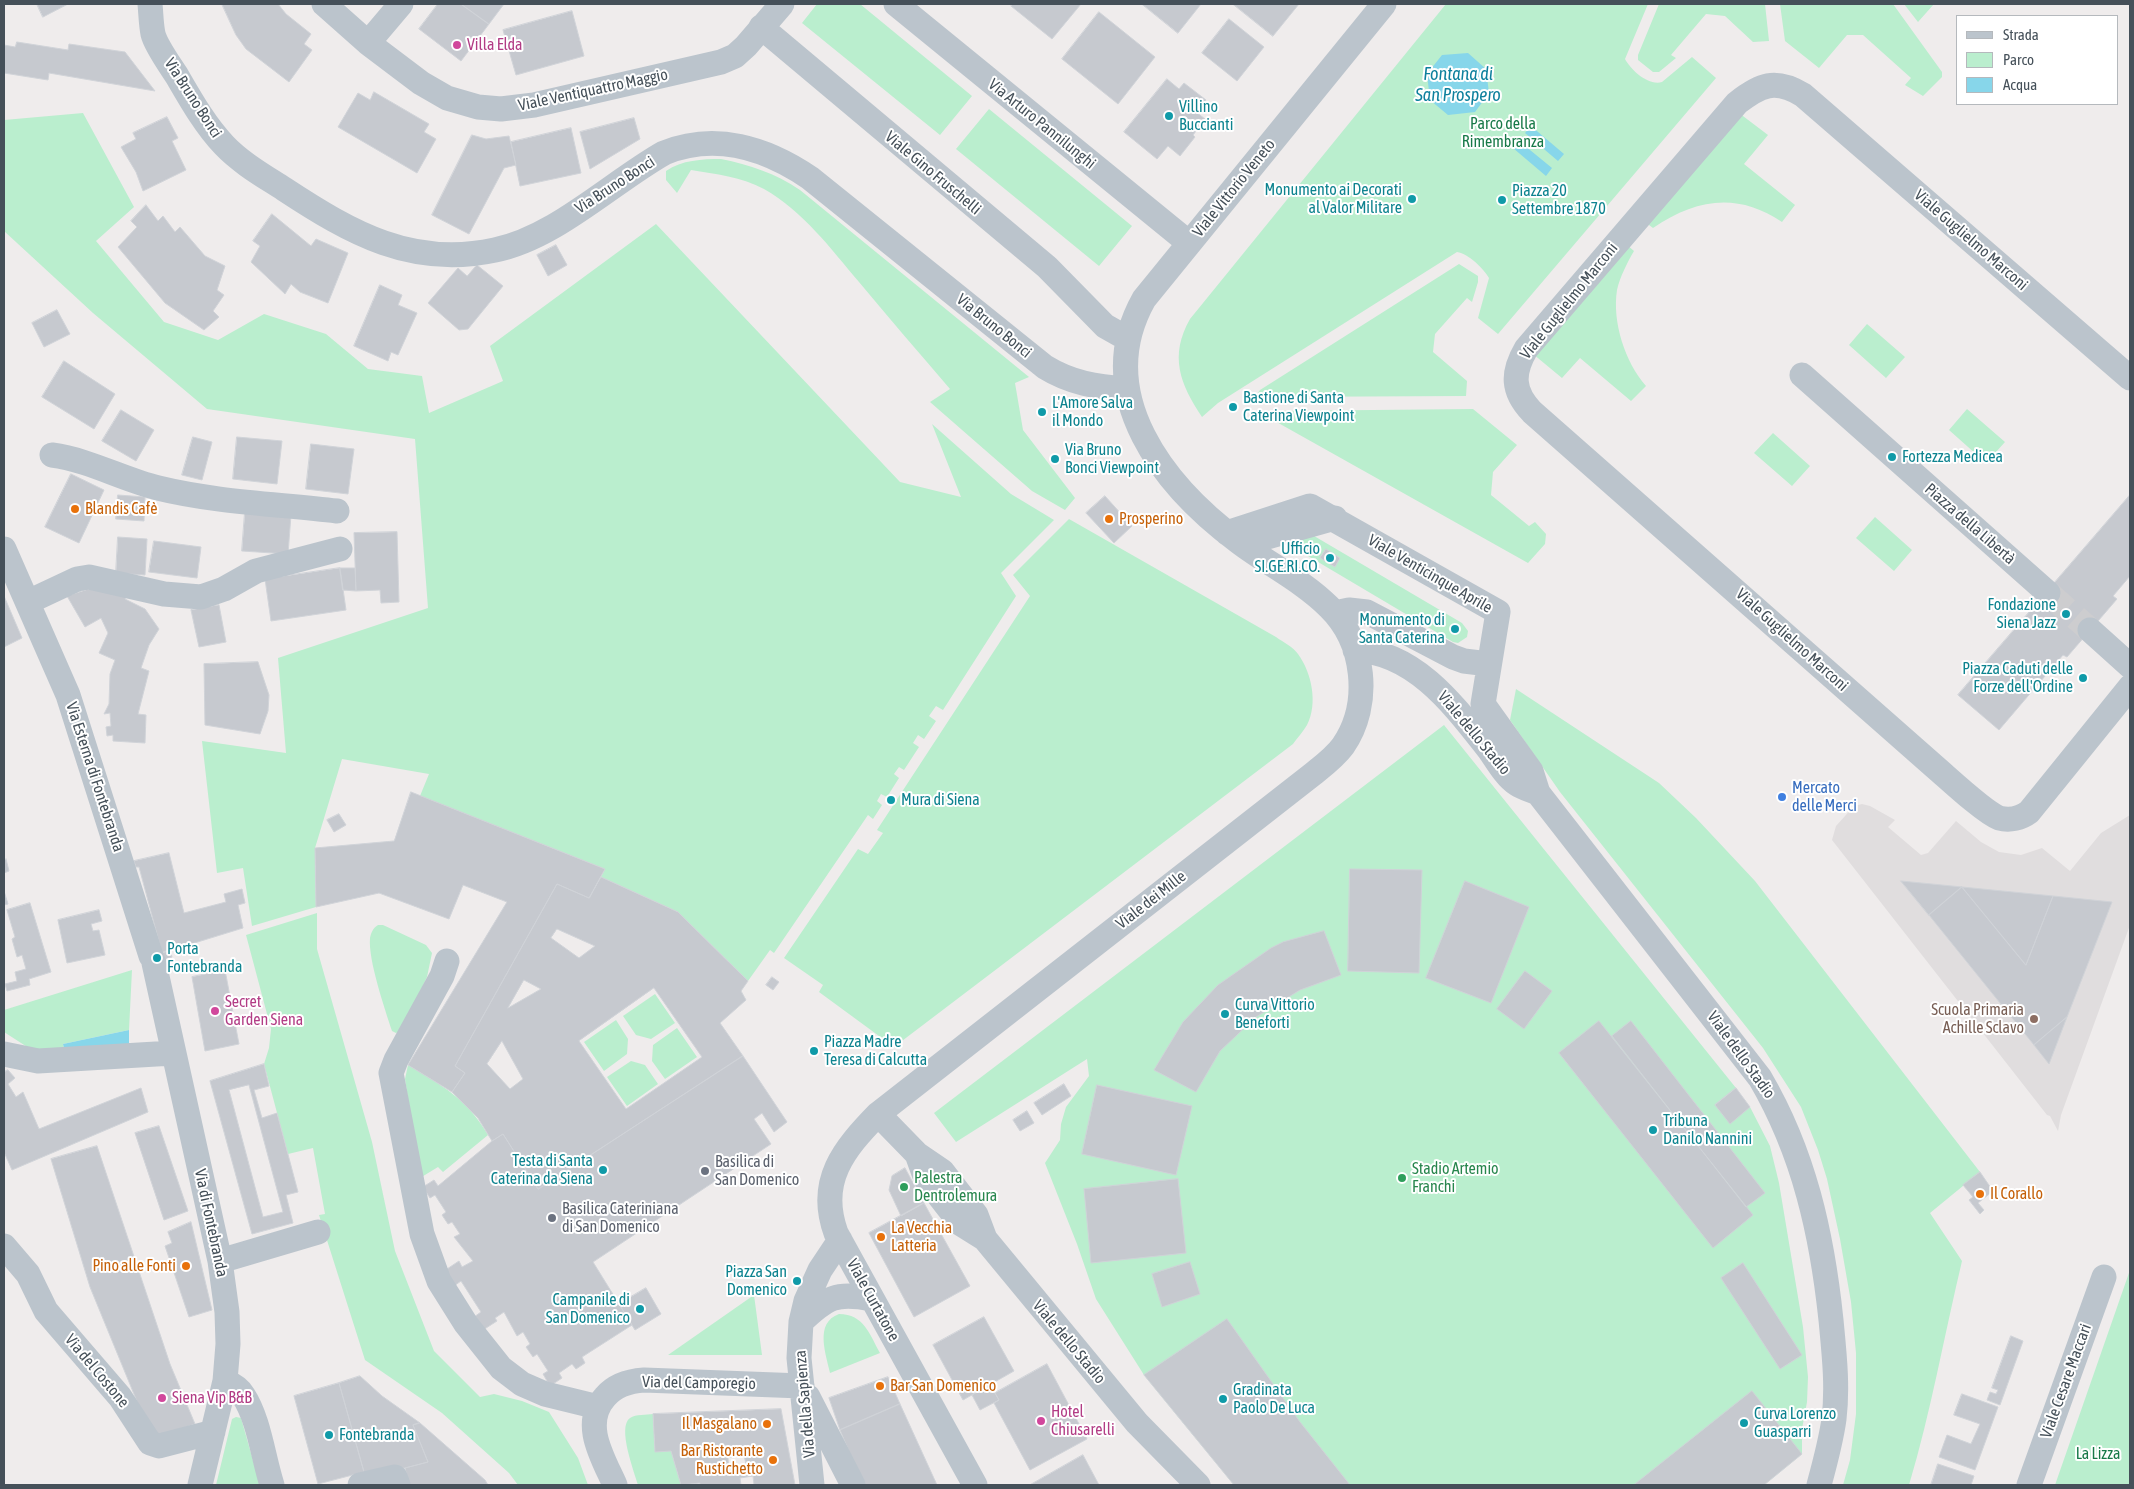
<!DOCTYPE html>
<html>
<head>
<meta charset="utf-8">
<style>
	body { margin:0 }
	#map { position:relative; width:2134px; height:1489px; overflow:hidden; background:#efecec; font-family:"Asap Condensed",sans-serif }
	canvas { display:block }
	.frame { position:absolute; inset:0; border:5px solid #455059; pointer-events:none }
	.legend { position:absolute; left:1956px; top:15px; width:162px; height:90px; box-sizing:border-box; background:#fff; border:1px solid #b5b9bd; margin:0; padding:6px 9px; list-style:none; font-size:15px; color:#455059 }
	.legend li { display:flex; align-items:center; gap:10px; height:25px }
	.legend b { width:25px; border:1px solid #b5b9bd }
</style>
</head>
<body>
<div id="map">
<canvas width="2134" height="1489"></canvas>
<div class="frame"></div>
<ul class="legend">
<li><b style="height:6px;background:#bbc4cc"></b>Strada</li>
<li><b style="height:14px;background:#baeece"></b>Parco</li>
<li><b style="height:14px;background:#87d6ea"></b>Acqua</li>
</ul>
</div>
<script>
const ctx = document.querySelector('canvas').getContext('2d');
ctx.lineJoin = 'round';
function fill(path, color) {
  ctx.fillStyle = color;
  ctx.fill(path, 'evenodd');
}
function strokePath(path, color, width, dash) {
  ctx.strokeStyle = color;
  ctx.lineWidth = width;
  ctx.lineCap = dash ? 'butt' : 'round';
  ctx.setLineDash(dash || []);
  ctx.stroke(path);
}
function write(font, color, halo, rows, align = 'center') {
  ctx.font = font + ' "Asap Condensed",sans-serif';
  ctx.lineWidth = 4;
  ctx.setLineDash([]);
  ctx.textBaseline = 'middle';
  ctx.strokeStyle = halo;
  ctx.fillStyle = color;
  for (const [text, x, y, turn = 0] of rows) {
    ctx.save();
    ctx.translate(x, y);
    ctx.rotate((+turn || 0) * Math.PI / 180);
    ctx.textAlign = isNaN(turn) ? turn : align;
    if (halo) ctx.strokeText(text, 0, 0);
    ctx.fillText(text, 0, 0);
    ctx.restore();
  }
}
fill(new Path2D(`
	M1862,804L1870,806L1895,820L1888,827L1921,855L1928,853L1956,821L1981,842L1999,852L2021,855L2042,848L2070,871L2101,833L2130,815V925L2061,1115L2058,1131L2050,1116L2047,1115L1832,840L1836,826L1854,806Z`), '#e0ddde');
fill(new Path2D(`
	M817,4H860L972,96L940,135L802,23Z
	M1446,4H1648L1625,59C1631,70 1648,86 1662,82L1692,57L1716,78L1498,334L1478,318L1489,278C1483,268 1469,254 1457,252L1218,403L1202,417C1180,384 1169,356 1190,319Z
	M1659,4H1765L1769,41L1753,42L1725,16L1706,14L1671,55L1676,58L1659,72H1653L1638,60V55Z
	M1780,4H1893L1942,72V77L1923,96L1905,85L1911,78L1863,35H1847L1819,68L1785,41Z
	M1904,4H1934L1918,22Z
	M989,109L1132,226L1099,266L956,149Z
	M83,113L134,207L96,241L164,322L218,340L264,314L326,334L368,369L422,376L429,413L503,381L490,346L656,224L900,482L961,497L932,424L1011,494L1054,520L1001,573L1016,596L943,710L936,706L929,716L936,721L924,739L918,735L913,743L919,747L904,770L899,767L894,774L899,778L887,797L881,794L877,801L882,805L873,819L868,815L774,953L770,950L748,981L678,912L601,877L605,869L420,796L429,774L342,759L315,848L316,907L252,926L243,868L217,873L202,741L286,753L278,658L428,608L415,439L207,409L93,313L4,231V120Z
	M1739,113L1768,135L1744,164L1795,205L1782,222C1737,192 1696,199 1653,228L1645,222Z
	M721,159C750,165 775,173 800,190L1029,377L1015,383L1023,430L1075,498L1065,510L1032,491L930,402L950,389C920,354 889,318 859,282C831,249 803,211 764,189C742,177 715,174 691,170L677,193L666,180V171C682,160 702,159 721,159Z
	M1627,245L1634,251C1627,263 1620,277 1617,290C1612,322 1625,362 1646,386L1631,401L1580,358L1562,378L1533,354Z
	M1459,264L1478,276V282L1472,302L1467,298L1435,334L1433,352L1467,381L1466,396L1263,397L1257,394L1260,390Z
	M1867,324L1905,357L1886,378L1849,345Z
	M1473,409L1517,445L1493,472L1491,495L1529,526L1535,522L1546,534L1545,544L1528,563L1273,420L1269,414L1273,411Z
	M1967,409L2005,442L1986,463L1949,430Z
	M1773,433L1810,466L1792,486L1754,453Z
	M1875,517L1912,550L1894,571L1856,538Z
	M1069,519L1276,637C1283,642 1293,647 1298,654C1312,673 1318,704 1307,725C1303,732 1297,738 1293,744L894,1047L819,992L823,985L784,958L858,849L868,854L883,833L877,830L1030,596L1013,575Z
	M1309,533L1462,623L1468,631L1467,637L1458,643L1453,642L1281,540ZM1326,549L1340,558L1335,567L1320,558Z
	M1516,689L1659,783L1696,818L1755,881L1980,1172L1930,1213L1962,1261C1944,1336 1931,1412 1909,1485H1843L1850,1460L1856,1414V1353L1851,1302L1840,1239L1827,1179L1818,1150L1801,1107L1763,1048L1560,792L1510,720Z
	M1444,725L1736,1088L1715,1105L1750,1107L1770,1146L1779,1183L1803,1327L1808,1377L1807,1402L1802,1429V1454L1764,1485H1234L1144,1375L1096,1299L1077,1244L1045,1163L1060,1140L1061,1124L1066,1107L1089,1076L1087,1059L956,1142L934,1113Z
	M317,913V949L372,1142L395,1251L434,1351L480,1397L494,1394L522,1401L549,1412L578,1458L588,1485H518L509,1473L442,1413L365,1360L319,1215L325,1214L313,1148L288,1154L264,1064L269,1048L271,1029L246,935Z
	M378,925H383L426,945L432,953L427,977L401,1031L396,1033L392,1031C385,1009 368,960 370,938C371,933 373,928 378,925Z
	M132,970L129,1030L63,1044L65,1052H35L4,1032V1010Z
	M655,994L675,1023L651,1039L636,1035L623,1016Z
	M616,1020L628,1039L627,1054L604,1071L584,1042Z
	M677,1028L697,1057L665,1079L652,1061L653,1045Z
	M631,1061L645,1065L658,1084L627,1106L607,1077Z
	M408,1065C443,1086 467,1099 488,1135L443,1172L438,1167L420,1178L405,1079Z
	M2130,1270V1485H2055Z
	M754,1295L762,1355H668Z
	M839,1314C864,1314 870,1335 880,1353L830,1373C826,1354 814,1323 839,1314Z
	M653,1414L655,1451H671L681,1485H638C634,1471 617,1427 630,1418C636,1414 646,1415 653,1414Z
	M236,1417L241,1418L260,1485H216L232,1419Z`), '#baeece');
fill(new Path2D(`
	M1468,53L1486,69L1489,93L1475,112L1448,115L1430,100L1427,74L1442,55Z
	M1531,126L1564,154L1558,161L1525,133Z
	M1519,141L1552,168L1546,176L1513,148Z
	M129,1030V1049L65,1052L63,1044Z`), '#87d6ea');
const building = new Path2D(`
	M37,4H68L43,17Z
	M222,4H278L286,14L311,34L304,44L312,50L289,82L246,49L236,35Z
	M438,4H461L489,24L461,61L419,29Z
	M461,4H504L489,24Z
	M1013,4H1081L1052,39L1011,6Z
	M1142,4H1201L1178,33Z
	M1233,4H1299L1273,36Z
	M572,11L584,56L516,75L503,30Z
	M1099,12L1155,57L1118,104L1062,59Z
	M1229,19L1264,47L1237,81L1202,53Z
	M17,42L68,50L69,44L125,52L155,91L49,73L48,80L4,73V45L15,47Z
	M1167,79L1179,89L1184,83L1206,100L1196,112L1205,119L1193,135L1195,137L1180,156L1168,146L1157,159L1124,132Z
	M374,92L429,124L424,132L436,139L417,173L338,127L358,93L370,100Z
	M167,117L178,138L172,141L186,170L143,191L136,172L121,147L136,139L133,133Z
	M634,118L640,139L590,169L580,132Z
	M571,128L581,173L520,186L511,142Z
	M472,135L486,139L509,136L516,165L504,168L469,234L432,215Z
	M146,205L158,221L163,216L175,232L180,227L205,256L225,266L217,290L224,295L213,311L219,317L204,330L165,303L118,247L137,227L131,221Z
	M272,214L311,246L316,239L348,253L328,303L300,292L291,284L285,294L251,262L260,246L253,241Z
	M556,245L567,265L548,276L537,255Z
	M477,265L503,286L468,329L459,330L428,303L458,268L467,276Z
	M380,285L402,295L398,305L417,313L398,355L391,352L388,361L354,346Z
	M57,310L70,334L44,347L32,323Z
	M64,361L115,394L94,429L42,397Z
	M121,410L154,430L136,461L102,441Z
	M193,437L212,442L202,480L182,475Z
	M237,437L282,441L277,484L233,479Z
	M311,444L354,449L348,494L306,489Z
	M71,474L104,490L79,543L45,527Z
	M118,495L145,497L144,521L116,519Z
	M2130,495V576L2113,596L2117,599L2067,657L2063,655L1999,730L1958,695Z
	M1105,496L1132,526L1114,543L1086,513Z
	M245,512L291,515L288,554L242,551Z
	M397,532L399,602L381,603L380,590L356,591L354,533Z
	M118,537L147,539L145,575L116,573Z
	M154,541L201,547L197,578L149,572Z
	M1326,549L1340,558L1335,567L1320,558Z
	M340,568L346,610L271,621L265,579Z
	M340,568H355L356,591L343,590Z
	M99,586L127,595L125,599L145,609L159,629L149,645L141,668L149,671L138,714L146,715L145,743L113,741V735L107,736L106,727L111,726L110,713L104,714L109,704L110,674L115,660L99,653L108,633L101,618L85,627L67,596Z
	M4,596L22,638L4,647Z
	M219,605L226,642L199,647L191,610Z
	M258,662L269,695L268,711L260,734L205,725L204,664Z
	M411,792L605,869L589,898L557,884L455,1066L465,1073L452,1092L408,1065L507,902L463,885L449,919L379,893L316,907L315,848L394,841Z
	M339,814L346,825L334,832L327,820Z
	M169,853L184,913L226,902L224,894L242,889L245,903L238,905L243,928L162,953L139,867H136L134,861Z
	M6,859L9,871L4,873V861Z
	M1350,869L1422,870L1419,973L1348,971Z
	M601,877L678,912L748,981L741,991L746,1000L720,1023L743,1056L538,1189L503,1134L492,1141L478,1118L452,1092L465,1073L455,1066L557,884L589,898ZM557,929L595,946L579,958L551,938ZM524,980L541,989L508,1008ZM654,988L702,1057L626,1109L579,1041ZM502,1041L523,1079L510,1089L487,1064Z
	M1465,881L1529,907L1491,1003L1426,978Z
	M1901,881L1962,887L1929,915Z
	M1962,887L2026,965L2053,896L2112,902L2067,1017L2034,1045L1929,915Z
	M1962,887L2053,896L2026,965Z
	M4,891L8,904L4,905Z
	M30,903L51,972L29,979L30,985L7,991L5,984L17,981L15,972L26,969L22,955L17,957L12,939L15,937L7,910Z
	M99,910L102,921L91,924L93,931L99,930L105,955L67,963L58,920Z
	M1324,931L1341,975L1300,990L1256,1017L1220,1051L1196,1092L1154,1070L1183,1022L1218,985L1271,948L1283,942Z
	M170,950L172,957L144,966L143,959Z
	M225,970L239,1044L205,1051L192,977Z
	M1525,971L1552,991L1524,1029L1497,1009Z
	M772,977L779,982L773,990L766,985Z
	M2067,1017L2049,1064L2034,1045Z
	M1599,1021L1753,1215L1713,1248L1559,1053Z
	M1631,1021L1765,1193L1746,1207L1612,1036Z
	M743,1056L787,1122L774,1132L762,1113L754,1119L771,1144L593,1262L632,1325L582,1357L585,1363L576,1369L572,1364L559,1373L562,1378L550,1386L543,1374L548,1371L537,1354L533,1357L526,1347L530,1344L523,1332L517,1336L504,1312L495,1318L497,1321L483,1330L474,1317L481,1312L461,1281L454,1286L444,1271L459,1261L462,1267L473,1261L454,1237L460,1234L452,1222L448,1224L442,1215L446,1212L435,1195L430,1198L423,1187L434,1180L438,1186L492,1141L503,1134L538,1189Z
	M264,1064L269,1086L254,1090L262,1118L277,1113L298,1192L286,1195L293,1223L252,1234L210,1081ZM249,1085L283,1212L263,1217L229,1090Z
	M8,1070L15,1078L8,1084L16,1097L23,1092L39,1129L141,1088L148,1112L12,1170L4,1152V1072Z
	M1064,1084L1071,1096L1042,1115L1034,1103Z
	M1097,1085L1192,1106L1176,1175L1082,1154Z
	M1736,1088L1750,1107L1730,1124L1715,1105Z
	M1027,1111L1034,1123L1020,1131L1013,1120Z
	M159,1126L188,1211L164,1220L135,1133Z
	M97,1146L170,1364L195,1424L152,1438L90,1287L51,1159Z
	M905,1168L924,1203L901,1216L889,1190L892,1176Z
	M1980,1172L1993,1191L1978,1203L1984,1210L1980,1214L1969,1200L1973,1197L1963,1185Z
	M1178,1179L1186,1253L1091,1263L1084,1189Z
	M924,1203L970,1286L914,1317L869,1233Z
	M191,1222L212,1310L189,1317L165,1246L172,1243L168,1232Z
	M1190,1262L1200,1294L1162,1307L1152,1274Z
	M1743,1263L1802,1355L1780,1369L1721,1278Z
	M646,1288L661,1314L635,1330L619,1304Z
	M984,1317L1014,1371L963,1400L933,1345Z
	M1227,1319L1300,1422L1350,1485H1234L1144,1375Z
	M2011,1336L2023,1341L2000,1405L1987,1400L1990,1392L1996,1394L1998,1390L1992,1388Z
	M1047,1364L1087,1439L1030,1470L994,1403L999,1400L995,1393Z
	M360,1376L382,1396L420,1423L413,1425L428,1462L405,1468L364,1472L339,1383Z
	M888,1377L900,1404L840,1430L829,1398Z
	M339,1383L364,1472L318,1484L294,1396Z
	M990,1385L999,1400L980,1410L972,1395Z
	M1752,1391L1802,1454L1764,1485H1634Z
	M1962,1394L1998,1407L1975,1470L1939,1457L1947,1435L1971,1444L1980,1424L1954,1415Z
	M900,1404L937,1485H863L840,1430Z
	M781,1409L795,1485H754L753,1476L740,1478L741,1485H700V1483L681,1485L671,1451L655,1452L653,1414ZM744,1455L747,1469L729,1473L728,1458Z
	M420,1423L485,1480L488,1485H409L405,1468L428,1462L413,1425Z
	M1083,1455L1099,1485H1030Z
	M1938,1464L1974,1476L1971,1485H1931Z`);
fill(building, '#c6c9cf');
strokePath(building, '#d0d3d8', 1);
strokePath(new Path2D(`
	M2048,593L2090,630`), '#cdcdcf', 25, [25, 12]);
strokePath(new Path2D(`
	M150,4C151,14 151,24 153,34C156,46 170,65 177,76C191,100 205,125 224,145C241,163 264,176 284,189C351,233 412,268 495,250C555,238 611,183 664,153C715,132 766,148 810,178L1045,367C1071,383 1096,387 1127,389
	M324,4L368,43L421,83L447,98L478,107L501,109L534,105L721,62L735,56L746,46L782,4
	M896,4L1189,243
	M761,27L1047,267L1105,326L1128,339
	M368,43L401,4
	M1802,375L2048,593
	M2130,378L1803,95C1775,78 1760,85 1737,103L1526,349C1512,373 1512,391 1532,412L1935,767C1949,779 1984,812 1999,818C2010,821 2021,818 2029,812L2130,687
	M52,455C89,460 122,479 158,488C215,502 278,504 337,511
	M1227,533L1310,506L1498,612L1483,704L1531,771L1538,793L1760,1078C1804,1153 1822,1234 1831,1320C1834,1352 1838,1386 1834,1419C1831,1441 1825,1463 1819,1485
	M1253,541L1335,518
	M4,549L68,695L151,956
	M28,602L77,579L89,577L164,594L201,597L224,589L256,571L340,549
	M1335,613L1349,610L1367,612L1453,657L1464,661L1489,664
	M2090,630L2130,666
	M1355,650C1416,652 1456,708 1490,751C1497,761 1506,777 1517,784C1523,788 1531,790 1538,793
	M447,961L442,976L396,1060L391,1073L422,1234L439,1281L466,1324L501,1368L522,1384L545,1394L598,1407
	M154,963L220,1261L227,1312L228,1344L225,1381L200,1485
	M4,1054L38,1061L173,1053
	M878,1114L917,1154L942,1171L976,1215L985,1239
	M917,1154L926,1179L961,1224L985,1239L1137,1423L1198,1485
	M4,1246L28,1274L46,1311L120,1397L150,1443L159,1446L213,1432
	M220,1261L318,1232
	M801,1322C827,1297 836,1292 872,1299
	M225,1381C232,1384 239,1388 243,1395C259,1419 263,1457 272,1485
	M808,1397L853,1485
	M360,1485L395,1477L398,1485
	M615,1485C603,1458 581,1424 605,1397C615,1385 629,1381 644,1380L802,1386
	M812,1485L799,1358L801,1322L806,1301L820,1270L840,1240
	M975,1485L836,1233C817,1181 844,1149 878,1114L1313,774C1323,766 1335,757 1343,746C1372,704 1365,642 1329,607C1303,581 1268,564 1239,542C1165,487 1090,395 1144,299L1384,4
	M2029,1485L2104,1277`), '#bbc4cc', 25);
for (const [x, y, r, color] of [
	[457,45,5,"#d1479c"],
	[1169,116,5,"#0f9aa8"],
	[1412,199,5,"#0f9aa8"],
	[1502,200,5,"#0f9aa8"],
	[1233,407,5,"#0f9aa8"],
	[1042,412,5,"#0f9aa8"],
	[1892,457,5,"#0f9aa8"],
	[1055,459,5,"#0f9aa8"],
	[75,509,5,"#e8710a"],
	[1109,519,5,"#e8710a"],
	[1330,558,5,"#0f9aa8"],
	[2066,614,5,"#0f9aa8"],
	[1455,629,5,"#0f9aa8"],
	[2083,678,5,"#0f9aa8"],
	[1782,797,5,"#3f7fe0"],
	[891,800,5,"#0f9aa8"],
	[157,958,5,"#0f9aa8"],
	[215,1011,5,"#d1479c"],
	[1225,1014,5,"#0f9aa8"],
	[2034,1019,5,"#8d6e63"],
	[814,1051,5,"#0f9aa8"],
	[1653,1130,5,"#0f9aa8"],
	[603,1170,5,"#0f9aa8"],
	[705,1171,5,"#6b7280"],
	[1402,1178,5,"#2e9e5b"],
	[904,1187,5,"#2e9e5b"],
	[1980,1194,5,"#e8710a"],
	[552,1218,5,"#6b7280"],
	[881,1237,5,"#e8710a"],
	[186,1266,5,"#e8710a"],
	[797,1281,5,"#0f9aa8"],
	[640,1309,5,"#0f9aa8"],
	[880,1386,5,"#e8710a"],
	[162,1398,5,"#d1479c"],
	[1223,1399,5,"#0f9aa8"],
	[1041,1421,5,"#d1479c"],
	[1744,1423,5,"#0f9aa8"],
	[767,1424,5,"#e8710a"],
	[329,1435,5,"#0f9aa8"],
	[773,1460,5,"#e8710a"]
]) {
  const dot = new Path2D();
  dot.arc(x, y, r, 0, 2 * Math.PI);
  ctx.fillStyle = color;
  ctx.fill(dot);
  strokePath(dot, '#fff', 2);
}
write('16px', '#b23c85', '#fff', [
	["Villa Elda",467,45],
	["Secret",225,1002],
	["Garden Siena",225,1020],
	["Siena Vip B&B",172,1398],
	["Hotel",1051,1412],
	["Chiusarelli",1051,1430]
], 'left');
write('16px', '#455059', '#fff', [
	["Viale Ventiquattro Maggio",593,90,-12],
	["Via Bruno Bonci",193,98,57],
	["Via Arturo Pannilunghi",1042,124,39],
	["Viale Gino Fruschelli",933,173,40],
	["Via Bruno Bonci",615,185,-33],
	["Viale Vittorio Veneto",1234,188,-51],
	["Viale Guglielmo Marconi",1971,240,41],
	["Viale Guglielmo Marconi",1569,301,-51],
	["Via Bruno Bonci",994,326,39],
	["Piazza della Libertà",1970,524,41],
	["Viale Venticinque Aprile",1430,574,30],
	["Viale Guglielmo Marconi",1792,640,42],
	["Viale dello Stadio",1474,733,50],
	["Via Esterna di Fontebranda",95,777,72],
	["Viale dei Mille",1151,900,-38],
	["Viale dello Stadio",1741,1055,54],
	["Via di Fontebranda",211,1223,78],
	["Viale Curtatone",873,1300,61],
	["Viale dello Stadio",1069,1342,50],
	["Via del Costone",97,1371,50],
	["Viale Cesare Maccari",2066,1381,-70],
	["Via del Camporegio",699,1383,1],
	["Via della Sapienza",805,1404,-95]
]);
write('16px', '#0d838f', '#fff', [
	["Villino",1179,107],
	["Buccianti",1179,125],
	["Monumento ai Decorati",1402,190,"right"],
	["al Valor Militare",1402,208,"right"],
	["Piazza 20",1512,191],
	["Settembre 1870",1512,209],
	["Bastione di Santa",1243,398],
	["Caterina Viewpoint",1243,416],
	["L'Amore Salva",1052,403],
	["il Mondo",1052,421],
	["Via Bruno",1065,450],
	["Bonci Viewpoint",1065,468],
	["Fortezza Medicea",1902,457],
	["Ufficio",1320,549,"right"],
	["SI.GE.RI.CO.",1320,567,"right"],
	["Fondazione",2056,605,"right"],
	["Siena Jazz",2056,623,"right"],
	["Monumento di",1445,620,"right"],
	["Santa Caterina",1445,638,"right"],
	["Piazza Caduti delle",2073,669,"right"],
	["Forze dell'Ordine",2073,687,"right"],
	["Mura di Siena",901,800],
	["Porta",167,949],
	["Fontebranda",167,967],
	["Curva Vittorio",1235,1005],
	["Beneforti",1235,1023],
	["Piazza Madre",824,1042],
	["Teresa di Calcutta",824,1060],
	["Tribuna",1663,1121],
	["Danilo Nannini",1663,1139],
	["Testa di Santa",593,1161,"right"],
	["Caterina da Siena",593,1179,"right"],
	["Piazza San",787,1272,"right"],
	["Domenico",787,1290,"right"],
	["Campanile di",630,1300,"right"],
	["San Domenico",630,1318,"right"],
	["Gradinata",1233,1390],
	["Paolo De Luca",1233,1408],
	["Curva Lorenzo",1754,1414],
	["Guasparri",1754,1432],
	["Fontebranda",339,1435]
], 'left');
write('16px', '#177948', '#fff', [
	["Parco della",1503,124],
	["Rimembranza",1503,142],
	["La Lizza",2098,1454]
]);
write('16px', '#c56008', '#fff', [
	["Blandis Cafè",85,509],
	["Prosperino",1119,519],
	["Il Corallo",1990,1194],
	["La Vecchia",891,1228],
	["Latteria",891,1246],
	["Pino alle Fonti",176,1266,"right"],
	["Bar San Domenico",890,1386],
	["Il Masgalano",757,1424,"right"],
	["Bar Ristorante",763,1451,"right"],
	["Rustichetto",763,1469,"right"]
], 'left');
write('16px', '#366cbe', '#fff', [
	["Mercato",1792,788],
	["delle Merci",1792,806]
], 'left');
write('16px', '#785e54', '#fff', [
	["Scuola Primaria",2024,1010],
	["Achille Sclavo",2024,1028]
], 'right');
write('16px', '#5b616d', '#fff', [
	["Basilica di",715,1162],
	["San Domenico",715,1180],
	["Basilica Cateriniana",562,1209],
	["di San Domenico",562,1227]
], 'left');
write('16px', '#27864d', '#fff', [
	["Stadio Artemio",1412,1169],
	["Franchi",1412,1187],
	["Palestra",914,1178],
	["Dentrolemura",914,1196]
], 'left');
write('italic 18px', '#0e809d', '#fff', [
	["Fontana di",1458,74],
	["San Prospero",1458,95]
]);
</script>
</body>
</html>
